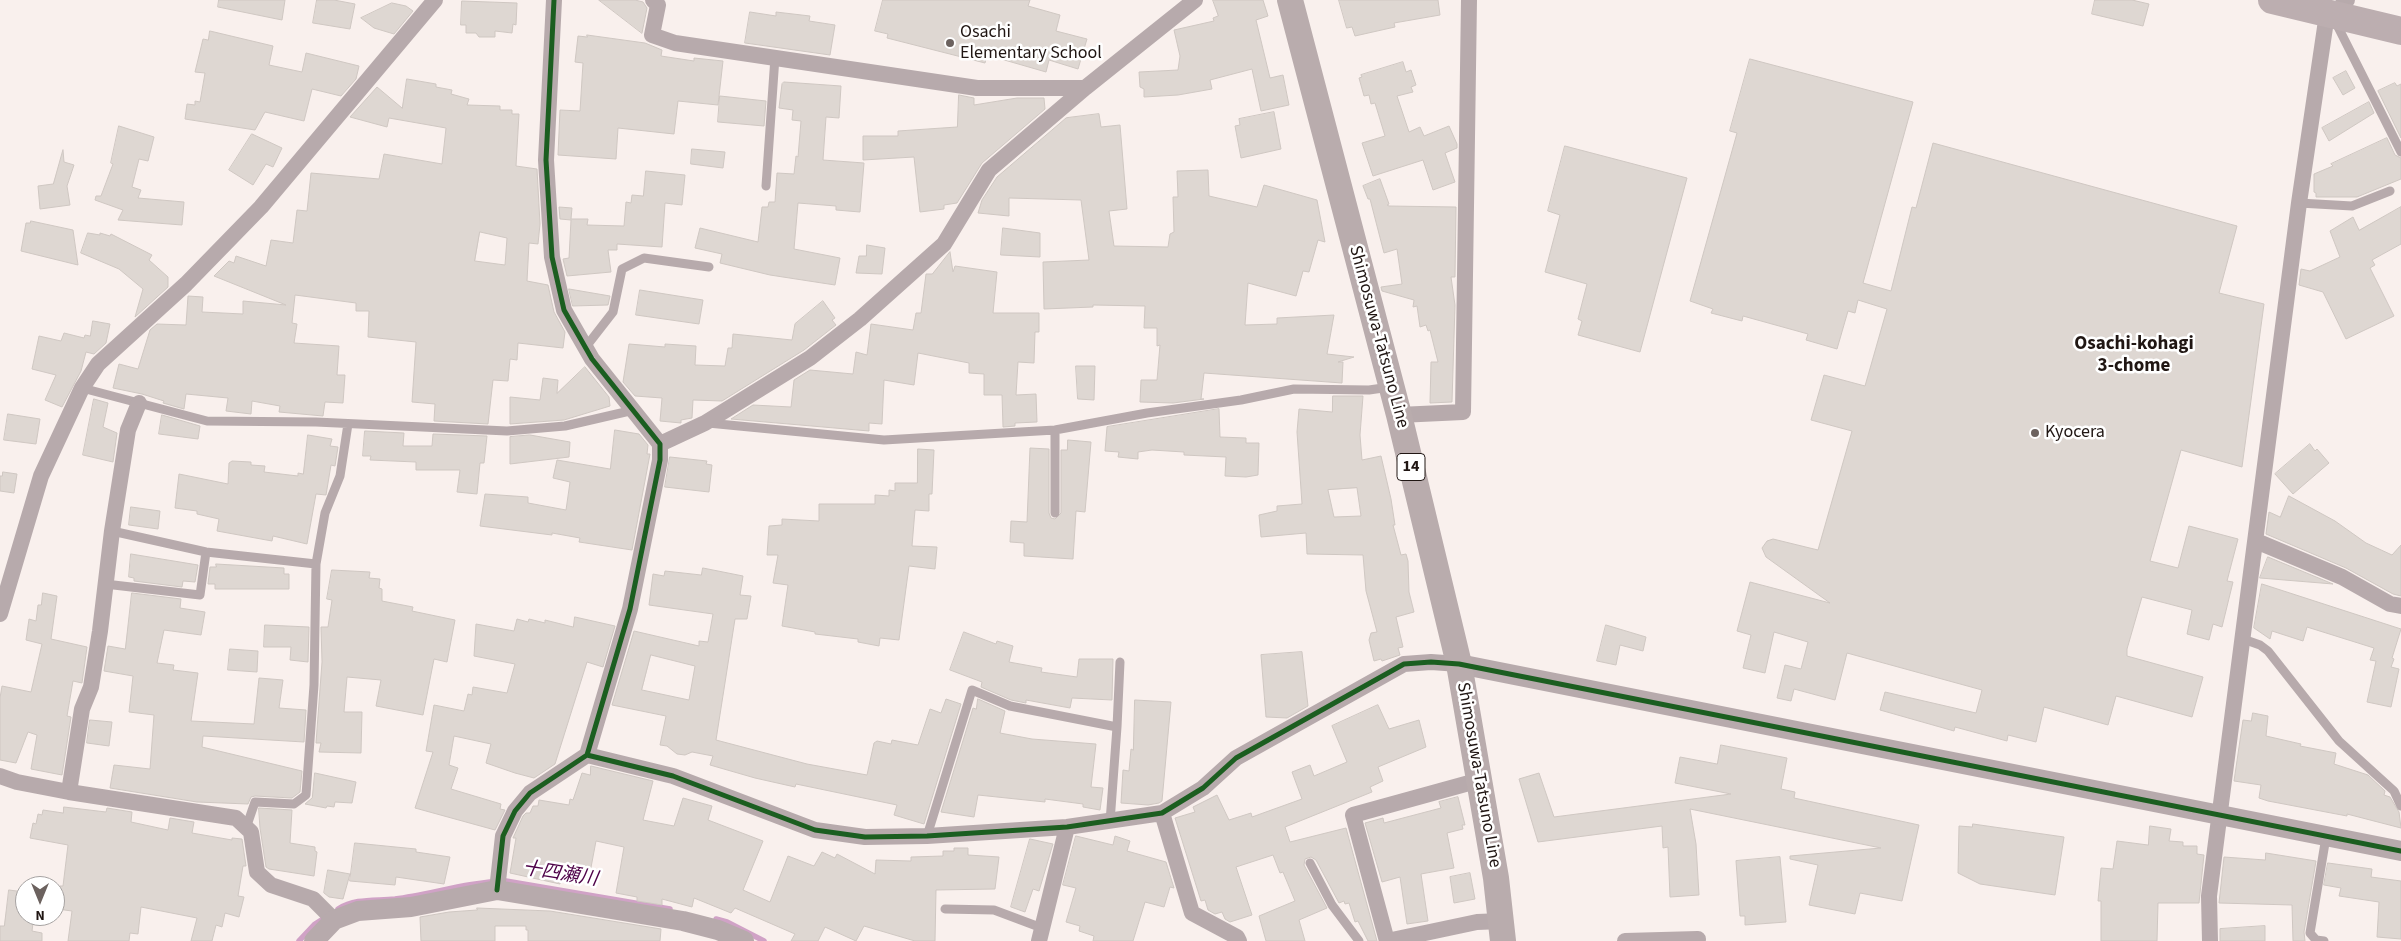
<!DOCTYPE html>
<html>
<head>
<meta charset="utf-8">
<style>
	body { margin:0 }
	#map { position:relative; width:2401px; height:941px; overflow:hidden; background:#f9f0ed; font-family:"Source Sans 3",sans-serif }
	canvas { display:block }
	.north { position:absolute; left:15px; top:876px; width:50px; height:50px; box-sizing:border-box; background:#fff; border:1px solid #a6a2a1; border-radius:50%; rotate:180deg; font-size:14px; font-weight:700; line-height:20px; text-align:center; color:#201613 }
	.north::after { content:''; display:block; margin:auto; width:18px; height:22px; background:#6c625f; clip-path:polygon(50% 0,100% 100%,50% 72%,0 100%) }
</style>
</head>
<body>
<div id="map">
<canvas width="2401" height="941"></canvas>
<div class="north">N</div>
</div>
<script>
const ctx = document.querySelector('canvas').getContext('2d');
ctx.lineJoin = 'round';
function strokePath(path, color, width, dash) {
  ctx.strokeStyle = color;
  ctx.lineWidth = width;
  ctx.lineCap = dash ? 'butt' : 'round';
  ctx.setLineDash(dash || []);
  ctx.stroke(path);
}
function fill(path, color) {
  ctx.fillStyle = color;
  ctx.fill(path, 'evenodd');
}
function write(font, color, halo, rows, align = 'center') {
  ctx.font = font + ' "Source Sans 3","Noto Sans JP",sans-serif';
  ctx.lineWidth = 5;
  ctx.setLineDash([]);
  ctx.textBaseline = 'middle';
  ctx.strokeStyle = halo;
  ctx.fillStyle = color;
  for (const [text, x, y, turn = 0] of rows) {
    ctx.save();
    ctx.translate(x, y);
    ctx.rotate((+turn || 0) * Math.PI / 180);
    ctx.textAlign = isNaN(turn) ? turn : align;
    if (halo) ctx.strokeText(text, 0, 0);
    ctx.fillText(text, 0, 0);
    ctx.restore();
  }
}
strokePath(new Path2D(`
	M338,909C356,898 374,901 395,899C432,894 468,882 506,881L670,909
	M716,919L727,922L764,941
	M299,941L315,924L326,917`), '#d0a2c6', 5.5);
const building = new Path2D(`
	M219,0H285L282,20L218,7Z
	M317,0H334L355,4L350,29L313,23Z
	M599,0H635L643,2L647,8L642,33Z
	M883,0H1030L1028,6L1060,15L1056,31L1087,39L1078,69L1049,60L1046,72L987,55L985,63L887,38L888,34L875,31Z
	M1213,0H1263L1268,16L1256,20L1270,78L1283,75L1289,105L1261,111L1252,69L1210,80L1212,89L1178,95L1144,97V89L1140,87L1139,72L1178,70L1180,56L1174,30L1214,21L1213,18L1218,16Z
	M1339,0H1438L1440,15L1394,23L1395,27L1355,36L1352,27L1347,28Z
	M2095,0H2132L2149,4L2143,26L2092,14Z
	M462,1L517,3L516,25L513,24L512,33L495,31V37H479L476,33H466V25H461Z
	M392,3L406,6L413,11L394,34L374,28L361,18Z
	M750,12L776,16V12L810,16L809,21L835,25L830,55L745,43Z
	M210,31L273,46L269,65L302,72L306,53L359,66L356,79L341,96L312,89L304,121L265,112L255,130L185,119L187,104L195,105V101L200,102L205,73L195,72L203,39L208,40Z
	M587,35L645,43L662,50L661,56L694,61V58L723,61L718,105L678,101L674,134L618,128L616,159L558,155L560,110L580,111L583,63L575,62L578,36L587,37Z
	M1750,59L1913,102L1863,283L1891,291L1912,207L1916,208L1933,143L2237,226L2219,293L2264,304L2242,467L2181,450L2150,561L2178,568L2189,526L2238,539L2227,581L2233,582L2222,627L2213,624L2209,640L2187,634L2192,610L2142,597L2127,649V656L2203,677L2192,717L2116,696L2108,725L2044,707L2036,742L2008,735L2007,741L1955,727L1954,731L1880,710L1885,692L1976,713L1982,690L1847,653L1835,700L1794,689L1791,701L1777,698L1785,665L1801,669L1808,642L1774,632L1765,673L1743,668L1751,635L1737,631L1750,582L1830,603L1766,557L1762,548L1767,541L1773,539L1818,550L1852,431L1811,420L1824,375L1865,386L1887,309L1858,300L1855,313L1848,311L1837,349L1806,340L1808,334L1743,316L1742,321L1711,313L1713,309L1690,301L1737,133L1730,131Z
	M1403,62L1406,72L1411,70L1416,85L1411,87L1413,92L1397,96L1409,132L1420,127L1424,136L1449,126L1457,144V148L1445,153L1455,182L1433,190L1423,160L1373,176L1362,143L1385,136L1375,103L1371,104L1369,95L1364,96L1359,78L1362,77L1361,75Z
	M2346,71L2355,88L2343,95L2333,78Z
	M407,79L436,84V87L452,90L451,94L469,99L467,105L500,106V110H512V114H519L516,166L537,169L540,224L538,244L529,243L527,281L548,285L554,312L565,332L563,348L518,343L517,360L510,359L508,381L493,380L488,424L434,421L435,404L412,402L416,342L368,337L369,311H356V303L295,295L292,323L297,324L294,343L339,346L337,375H345L343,403L325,402L323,416L279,412L280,406L252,401L251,414L226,411L228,398L186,394L184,409L163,403L164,401L142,394L113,388L119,364L138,369L150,330L157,324L186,325L188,296L203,297L202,312L243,314V301L286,305L214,276L229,261L234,263L236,256L266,266L271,240L293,243L297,210L307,211L311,173L379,179L384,154L442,164L446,128L389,118L387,127L350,117L377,87L402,108ZM480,232L507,238L505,265L475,261Z
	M784,82L841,86L839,118L826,117L823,160L864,163L860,212L836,210V206L798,203L794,249L840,258L835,285L770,275L720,263L722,254L695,248L700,228L758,242L762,207H768L769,202H775L777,173L794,174L796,156L798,157L801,121L792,120L793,110L779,108L782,84Z
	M2395,83L2397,86L2401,84V138L2378,91Z
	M959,95L974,98V105L1017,98H1044L1045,109L982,163L957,203L944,205V209L920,212L914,157L863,160V136H898V131L957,127Z
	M720,96L766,101L764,126L718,122Z
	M2369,102L2374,113L2329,141L2322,128Z
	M1274,112L1281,149L1241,158L1235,126L1240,125L1239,119Z
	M1099,114L1101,127L1120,125L1127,209L1109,211L1114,246L1168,247L1170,234L1174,232L1173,197H1178L1177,171L1208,170L1209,196L1257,207L1264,185L1317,200L1325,242L1318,240L1309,272L1303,271L1296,296L1248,283L1245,325L1277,324V318L1334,315L1327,354L1354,357L1338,362H1343L1342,383L1204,373L1201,399H1204L1173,403L1140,402L1141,380H1157L1160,345L1157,346V328H1144L1145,306L1093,305V307L1044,309L1043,262L1089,260L1081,200L1009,198V216L978,213L982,200L997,177L1066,118Z
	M119,126L154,137L148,161L139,159L132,187L141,190L138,198L184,202L182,225L118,220L123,210L95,200L96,196H101L113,164L111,163Z
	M252,134L282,148L273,167L266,164L253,185L229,170Z
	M2387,138L2395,155L2401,158V179L2357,197H2316V193L2314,192V174L2333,166L2331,164Z
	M1565,146L1687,178L1640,352L1578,335L1582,321L1578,319L1587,284L1545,272L1560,215L1548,211Z
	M692,149L725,152L723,168L691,164Z
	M63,150L64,162L74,165L67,186L70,205L40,209L38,186L53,184Z
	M646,171L685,175L682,205L665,203L662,247L617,244V250H608L611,272L567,276L563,259L569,258L571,220L560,219L559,207L572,208L571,219H588L587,225L624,226L626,202L631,203L632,195L643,196Z
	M1380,179L1389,204L1387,205L1389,206L1456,207L1455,277H1451L1455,305L1452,402L1430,403L1431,362H1438L1430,330L1428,331L1426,325L1420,327L1417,306L1413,307L1414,300L1382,291L1381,287L1402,284L1397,249L1384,253L1370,199H1368L1363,186Z
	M2401,207V244L2372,260L2375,265L2370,268L2394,316L2346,339L2323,292L2299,285L2301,269L2310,271L2340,257L2330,231L2353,217L2359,230Z
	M31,221L73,230L78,265L21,251L26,223H30Z
	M1003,228L1040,233V257L1001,255Z
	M88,233L100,235V233L110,236L111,234L152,255L149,260L168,277V287L135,317L143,289L119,269L81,253Z
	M867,245L885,248L882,274L856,273L859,256H866Z
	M950,252L953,272L955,266L997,272L993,313H1039V332H1035L1034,363L1018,362L1016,395L1036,394L1037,422L1015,423V426L1003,427L1002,395H984V374L969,373V363L918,353L914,385L884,380L882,424L869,423V431L731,419L753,405L791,407L794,380L810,370L853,374L856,352L867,355L871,324L913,330L916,313H921L926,274H932Z
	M569,289L610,296L608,305L573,306Z
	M640,290L703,300L699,324L636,315Z
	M823,301L835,318L832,320L836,325L804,350L722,401L693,400L692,418L681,420V423L660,421L662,398L635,396L623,382L629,344L665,347V344L696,346L695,365L725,366L728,348H732L733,334L792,340L795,324Z
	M93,321L110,324L106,343L94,354L86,352L81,371L62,407L45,400L56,375L32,369L39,336L61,341L64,333L84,338L85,335L90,336Z
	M1076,366H1095L1094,400L1078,399Z
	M585,367L609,397L610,406L564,420L510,424V397L540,400L543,378L558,380L557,393Z
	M1333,396H1363L1360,435L1362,460L1381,456L1391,499L1395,525H1393L1401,555L1406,554L1408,561L1409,592L1414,612L1396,617L1403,647L1398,648L1400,655L1382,661L1381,659L1374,661L1369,640L1371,633L1377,632L1366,591L1363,555L1307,554L1306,533L1261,537L1259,515L1277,511V506L1302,504L1297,432L1299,409L1332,412ZM1357,488L1361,516L1334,517L1328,490Z
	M94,399L108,403L103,427L117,433L113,462L83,455Z
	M1219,409L1220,437L1246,438V443H1259L1258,475L1246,477L1225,476L1226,457L1184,455V452L1152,450L1138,452V459L1118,457L1119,452L1105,451L1107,427Z
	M8,414L40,419L36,444L4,440Z
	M162,415L200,426L198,439L159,434Z
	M615,430L639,434L648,445L647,454H650L632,550L579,542L580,538L552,533V535L480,526L485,494L528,497V503L566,510L570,482L553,478L557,460L610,469Z
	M365,431L404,433L403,446H432L433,434L487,436L484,463H480L477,494L457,492L460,470H416V462L370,460L371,456H363Z
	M308,435L332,439L330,446L338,447L335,466L331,465L326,495L316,494L307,544L273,536L272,541L217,531L219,519L197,514V511L175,508L179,474L228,484L229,463L232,461L251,462V465L265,466L264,472L298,476V473L303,474Z
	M530,435L570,442L569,457L510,464V437Z
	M1068,440L1091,442L1085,512L1076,511L1073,559L1024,556V543L1010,542L1011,521L1027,522L1030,448L1049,449V513L1051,518L1055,519L1061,513V450H1067Z
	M2310,444L2315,451L2317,449L2329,463L2293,494L2275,474Z
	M918,449L934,450L932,494H929V511L915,510L912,546L937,547L935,569L909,566L899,640L880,638L879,646L858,642V639L815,634V632L782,626L788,585L773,583L778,555H767L769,526L782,525V519L819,521V504H875V495L889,496V490L895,491V483H917Z
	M670,457L707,461L706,464L712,465L709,492L665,487Z
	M3,472L17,474L14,493L0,491V476H2Z
	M2289,496L2335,521L2366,543L2392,555L2401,545V596L2393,594L2346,568L2266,534L2269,512L2280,517Z
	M131,507L160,511L158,529L129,525Z
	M131,554L198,565L195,582L183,581L182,587L134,581V578L129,577Z
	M2268,557L2333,584L2260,578Z
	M216,564L284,568V574H289V589H215V584H208L210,567H216Z
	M703,568L743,576L740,595L751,596L747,619H735L716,740L807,764L867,775L874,743L877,741L891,744L892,740L918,745L930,709L941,713L946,699L961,704L924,824L894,815L897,805L796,784L795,787L755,778L710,765L713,756L692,752L685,755L677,754L667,746L660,745L666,716L612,705L634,631L699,646V641L708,642L713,614L649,605L653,574L664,576L665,571L701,575ZM651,655L695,666L689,700L642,690Z
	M332,570L370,572L369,578L380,579L379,588L382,589V601L413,607L412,611L455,620L447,662L434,659L423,715L376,706L381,680L347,677L344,712H362L361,753L319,752L321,743H316L322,662L321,627H328L332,600L327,599Z
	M2262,584L2401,629L2392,658L2394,659L2391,667L2399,669L2391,707L2367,702L2376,661L2370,660L2374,648L2307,627L2303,641L2272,631L2270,639L2254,628Z
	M43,593L57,596L51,639L87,647L82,683L73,681L67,716L71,717L62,775L31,769L37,735L28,732L16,763L0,760V698L2,686L31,692L42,644L26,640L29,619L36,621L38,605H41Z
	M132,593L181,599L180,608L205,612L201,635L164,630L157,663L174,665L173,670L198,673L191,721L254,724L259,678L283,680L279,708L306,710L304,742L203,736L202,747L302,771L300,792L292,798L255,796L251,797L248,804L197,802L110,788L114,765L150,769L154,715L129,712L133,676L104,671L108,646L125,649Z
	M575,617L615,626L603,667L587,662L555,764L534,778L515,773L486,763L491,744L454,736L449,765L458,768L451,789L501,804L500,809L505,810L495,830L415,808L433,752L426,751L434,705L464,711L468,694L472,695L473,687L507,693L515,664L474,656L476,624L514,631L517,619L528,622L529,619L545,623V620L573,627Z
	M265,625L309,627L308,662L290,660L291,647H264Z
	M1606,625L1646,637L1643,651L1620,645L1616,665L1597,661Z
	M964,632L996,644L997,641L1013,646L1009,662L1042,668L1041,672L1077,677L1079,659H1113L1112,700L1072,698L1070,708L1026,700V703L1011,700L981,687L982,682L950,670Z
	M230,649L258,651L257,672L228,670Z
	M1302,652L1308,706L1287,718L1266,717L1261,655Z
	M978,699L1005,711L1000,733L1032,739L1096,744L1091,787L1103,788L1100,810L1083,807V804L1045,799V802L978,795L974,817L941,812L973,708L976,709Z
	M1135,700L1171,702L1162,801L1159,803L1148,805L1121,803L1123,770L1129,771L1131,749L1133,750Z
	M1378,705L1389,729L1419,720L1426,747L1378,767L1383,781L1370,787L1372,792L1285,827L1290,842L1346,828L1377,941H1368L1358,921L1355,922L1349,903L1345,904L1344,901L1339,903L1316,860L1311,857L1305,859L1304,865L1327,908L1299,920L1305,941H1266L1259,916L1295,901L1283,872L1280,873L1273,855L1236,867L1252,915L1230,922L1225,919L1222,912L1215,914L1208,910L1205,900L1201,901L1175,818L1195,812L1193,807L1217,795L1229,820L1251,813L1252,817L1302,799L1292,772L1310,765L1314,776L1347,762L1332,726Z
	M2253,713L2268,716L2266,736L2301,744L2300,746L2336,753L2334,764L2368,775L2385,791L2384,795L2390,797L2399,812L2401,828L2347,814V816L2268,801L2259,798L2261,785L2234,781L2243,720L2251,721Z
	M90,720L112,722L109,746L87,743Z
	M1721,745L1787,758L1781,789L1795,792L1794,798L1919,825L1902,901L1860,893L1855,914L1809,905L1818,865L1790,859V856L1881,848L1690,809L1696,844L1699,895L1670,897L1668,847L1663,848L1662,826L1538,842L1519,779L1539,773L1554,817L1731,794L1675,783L1680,757L1717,764Z
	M591,766L653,781L643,820L674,826L683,798L712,806L708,820L763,841L743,890L770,902L788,856L814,866L822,852L835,858L837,854L875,874L876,860L911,861V857L943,856V851H954V848H968V855L999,857L995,889L936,890L935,941H915L864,926L856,941L825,927L818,941H791L795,934L735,908L731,913L694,898L692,907L662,899V905L637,901V897L616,893L624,847L596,841L589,878L562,874L560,884L510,873L516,838H513L523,816L526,813H530L533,806H538L539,800L569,805L570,799L573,800L582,773L590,775Z
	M315,773L356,782L352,803L335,802L334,807L327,806L326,808L305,804L312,798Z
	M1458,797L1465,825H1462L1463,829L1447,833L1454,868L1421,874L1428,921L1407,924L1400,877L1382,882L1365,823L1383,818L1384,823L1441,808L1439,802Z
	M64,807L106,812L107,808L132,812L131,822L168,830L170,818L194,822L192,833L232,840V838L242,839L246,866H243L238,896L244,897L239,917L225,913L222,927L216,925L212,941H191L197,918L141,907L138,934L130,933L129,941H68L72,911L57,909L60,886H63L68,845L30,838L33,823L36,824L38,814L42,815L43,810L63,813Z
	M259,808L292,810L290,843L315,847V851L317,852L314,876L269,869L266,867L260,828Z
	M1973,824L2064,837L2055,895L1980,884L1958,873L1959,826L1972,827Z
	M2150,826L2171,829L2169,841L2183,842V846H2197V854L2204,855L2199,903H2158L2157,941H2101V901H2098L2101,868L2113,869L2117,841L2148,845Z
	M1076,836L1113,845L1115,836L1130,841L1127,851L1166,862L1174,888L1170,887L1164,907L1145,902L1133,941H1093L1094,936L1079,931L1080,926L1066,922L1076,888L1063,885Z
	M1030,839L1053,844L1039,891L1033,889L1025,912L1011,907Z
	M355,843L416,849V852L450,857L444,884L396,877L395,885L350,881Z
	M2266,853L2316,861L2304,932L2305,941H2293L2292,905L2219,903L2224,857L2265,860Z
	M1780,857L1786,922L1745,925V916H1740L1736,861Z
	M2328,863L2372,869L2371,877L2401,881V939L2377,937L2379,902L2339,896L2341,888L2324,885Z
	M328,870L350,874L343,899L329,897L324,893Z
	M1470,873L1475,899L1454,903L1450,877Z
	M9,890L24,892L25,916H34L32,931L42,933V941H0V926H4Z
	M477,908L550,911L661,929L660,941H528V930H526V926H495V941H421L420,917L449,912L477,910Z
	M2265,926V941H2220V929Z`);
fill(building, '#ded7d2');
strokePath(building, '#cfc7c2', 1);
strokePath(new Path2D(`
	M2335,21L2401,152
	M766,186L775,57
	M2299,203L2352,206L2390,191
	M585,348L613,312L622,269L644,258L709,267
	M82,388L207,421L316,422L507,431L565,426L634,410
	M708,423L884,440L1055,430L1147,413L1241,400L1294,389L1369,390L1390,387
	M1055,430V513
	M112,531L206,552L316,564
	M105,584L200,595L206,552
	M2243,639L2260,645L2268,651L2339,741L2394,791L2401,806
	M1117,727L1120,662
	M246,828L255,802L294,804L306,795L314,685L316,564L325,513L340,476L348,424
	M927,836L972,690L1010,706L1117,727L1110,822
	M1310,863L1332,905L1359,941
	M945,909L994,910L1042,928
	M2324,941L2316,940L2310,933L2326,837`), '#b7aaac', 9);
strokePath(new Path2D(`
	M653,0L658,5L652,35L675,43L977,88H1085
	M2333,15L2347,0
	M1399,415L1463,412L1469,0
	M660,444L705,423L810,358L860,319L944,244L989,170L1085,88L1195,0
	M2256,541L2342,577L2390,604L2401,606
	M0,614L41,476L82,388L98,364L186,284L261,207L435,0
	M587,755L673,776L815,830L865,837L927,836L1067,827L1162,813L1203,788L1236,758L1404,664L1431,662L1459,664
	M0,776L17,782L69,792L236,818L251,832L257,872L271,885L313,899L334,920
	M69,792L82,709L91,687L100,631L112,531L128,430L139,403
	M1162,813L1192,913L1237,937L1239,941
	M497,890L503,836L515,811L530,793L587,755L630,609L660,460V444L592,359L564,310L552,257L546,160L554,0
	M1039,941L1067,827
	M1387,941L1353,815L1480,780
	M1387,941L1477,922L1502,921
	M1625,941L1698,939
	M2210,941L2209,896L2299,203L2327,14`), '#b7aaac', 16);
strokePath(new Path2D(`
	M1459,664L2401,851
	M314,941L334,920L358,911L411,907L497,890L683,921L718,930L744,941`), '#b7aaac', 20);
strokePath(new Path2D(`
	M1290,0L1399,415L1459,664L1496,878L1503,941`), '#b9acad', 26);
strokePath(new Path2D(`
	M2272,0L2401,31`), '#bcaeb0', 28);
strokePath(new Path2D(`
	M587,755L673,776L815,830L865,837L927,836L1067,827L1162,813L1203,788L1236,758L1404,664L1431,662L1459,664L2401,851
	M497,890L503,836L515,811L530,793L587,755L630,609L660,460V444L592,359L564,310L552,257L546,160L554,0`), '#1b5e20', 5);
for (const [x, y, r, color] of [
	[950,43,5,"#6c625f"],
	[2035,433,5,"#6c625f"]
]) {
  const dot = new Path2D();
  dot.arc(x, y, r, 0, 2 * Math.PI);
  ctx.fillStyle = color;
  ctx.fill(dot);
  strokePath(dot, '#fff', 2);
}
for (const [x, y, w] of [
	[1411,467,28]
]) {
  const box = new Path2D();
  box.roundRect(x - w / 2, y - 13.5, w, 27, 4);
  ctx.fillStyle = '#fff';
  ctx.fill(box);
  strokePath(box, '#201613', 1);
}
write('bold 16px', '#201613', null, [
	["14",1411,467]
]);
write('18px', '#201613', '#fff', [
	["Osachi",960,33],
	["Elementary School",960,54],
	["Kyocera",2045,433]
], 'left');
write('18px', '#201613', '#fff', [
	["Shimosuwa-Tatsuno Line",1378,337,75],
	["Shimosuwa-Tatsuno Line",1478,775,80]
]);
write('bold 19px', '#201613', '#fff', [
	["Osachi-kohagi",2134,345],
	["3-chome",2134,367]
]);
write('italic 19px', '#4d0048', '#fff', [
	["十四瀬川",560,875,9]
]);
</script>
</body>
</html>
